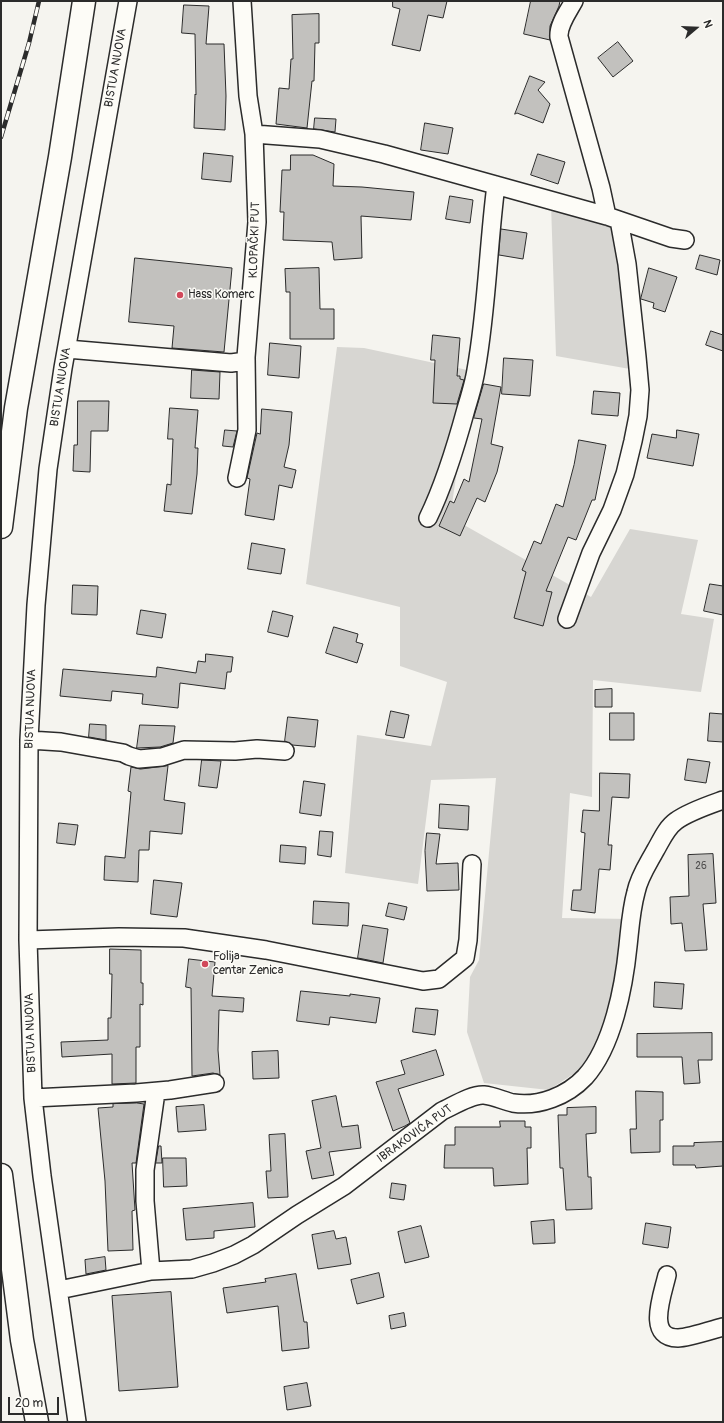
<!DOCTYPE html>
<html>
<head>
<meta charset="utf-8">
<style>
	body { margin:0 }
	#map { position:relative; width:724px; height:1423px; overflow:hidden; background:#f5f4ef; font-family:Pangolin,sans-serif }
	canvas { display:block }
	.frame { position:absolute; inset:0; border:2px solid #2b2b2b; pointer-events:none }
	.north { position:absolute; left:676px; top:8px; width:40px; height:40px; -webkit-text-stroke:3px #fdfcf7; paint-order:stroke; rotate:71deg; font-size:11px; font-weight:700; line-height:16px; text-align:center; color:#2b2b2b }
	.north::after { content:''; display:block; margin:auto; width:14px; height:18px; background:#2b2b2b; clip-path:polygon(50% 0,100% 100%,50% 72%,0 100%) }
	.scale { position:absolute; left:8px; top:1397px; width:51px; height:18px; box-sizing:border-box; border:2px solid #2b2b2b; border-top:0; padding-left:5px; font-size:12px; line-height:14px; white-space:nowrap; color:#2b2b2b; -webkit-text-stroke:3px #fdfcf7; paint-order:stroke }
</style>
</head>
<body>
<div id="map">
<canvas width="724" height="1423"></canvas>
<div class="frame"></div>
<div class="north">N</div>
<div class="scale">20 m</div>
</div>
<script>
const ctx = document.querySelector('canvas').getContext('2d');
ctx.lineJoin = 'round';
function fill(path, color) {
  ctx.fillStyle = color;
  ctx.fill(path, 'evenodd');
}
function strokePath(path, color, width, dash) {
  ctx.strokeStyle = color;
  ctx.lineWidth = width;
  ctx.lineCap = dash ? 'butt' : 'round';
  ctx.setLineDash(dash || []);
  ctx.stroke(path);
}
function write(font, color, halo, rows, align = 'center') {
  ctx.font = font + ' Pangolin,sans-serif';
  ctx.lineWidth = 3;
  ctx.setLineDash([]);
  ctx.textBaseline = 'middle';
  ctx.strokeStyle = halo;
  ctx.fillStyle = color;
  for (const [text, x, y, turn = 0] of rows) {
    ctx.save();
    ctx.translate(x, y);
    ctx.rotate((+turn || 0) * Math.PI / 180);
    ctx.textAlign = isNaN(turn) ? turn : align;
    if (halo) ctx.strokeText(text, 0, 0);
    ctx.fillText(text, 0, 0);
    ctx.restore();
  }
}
fill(new Path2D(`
	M551,204L600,216L616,231L630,369L556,356Z
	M337,347L364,348L472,371L450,517L591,597L630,529L698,540L681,614L714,619L701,692L593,680L592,797L570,793L562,918L633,919L613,1020L590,1063L549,1090L484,1083L467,1032L470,977L479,960L496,778L431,780L418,884L345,873L357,735L431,746L447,682L400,666V607L306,584Z`), '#d7d6d2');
const building = new Path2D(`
	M393,1H447L443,18L428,15L420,51L392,45L400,9L393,7Z
	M531,1H560L559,6L550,26V40L524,34Z
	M184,5L209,6L206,44H224L226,96L225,130L194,128L195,94L196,95L195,34L182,33Z
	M319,14V43H315L314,81H312L307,128L276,124L279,88L289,89L291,59H293L292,15Z
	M618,42L633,61L613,77L598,58Z
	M530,76L545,82L538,90L550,104L543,123L517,113L515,114Z
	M315,118L336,119L335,132L314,129Z
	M425,123L453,128L448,154L421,150Z
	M204,153L233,156L231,182L202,179Z
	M538,154L565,162L558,184L531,175Z
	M291,155H313L334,164L333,186L362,187L414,192L411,220L361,216L362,258L334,260L332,242L283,240L284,212H280L282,170H290Z
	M450,196L473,200L470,223L446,219Z
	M501,229L527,233L523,259L499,255Z
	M700,255L720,260L717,275L696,269Z
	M135,258L232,268L224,352L172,348L174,326L129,322Z
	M319,268L320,309H334V339H290V292H286L285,269Z
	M649,268L677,277L665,312L653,308L654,303L641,299Z
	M711,331L723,335V351L706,345Z
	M433,335L460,338L457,376H460V379L464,380L457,404L433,403L435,360H431Z
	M270,343L301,346L299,378L268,375Z
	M504,358L533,360L530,396L502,394Z
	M192,370L220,372L219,399L191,398Z
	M484,384L501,387L491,444L503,447L497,472L485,502L477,498L460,536L439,526L450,501L454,503L464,479L469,482L482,419L474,418Z
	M594,391L620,393L618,416L592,414Z
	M78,401H109L108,431H91L90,472L73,471L74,445H77Z
	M170,408L198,410L195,448H198L197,474L192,514L164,511L167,484L171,485L173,439H168Z
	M262,409L292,412L289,445L284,467L296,470L292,488L279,485L274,520L245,515L250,479L247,478L257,433L260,434Z
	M225,430L237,431L233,447L223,446Z
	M677,430L699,434L693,466L647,458L652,434L676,438Z
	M579,440L606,445L595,500H592L576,540L568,537L546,591L552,592L543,626L514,618L526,572L522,570L534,541L541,544L556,504L563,507L574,465Z
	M252,543L285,549L281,574L248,569Z
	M710,584L723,586V615L704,611Z
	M73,585L98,586L97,615L72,614Z
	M141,610L166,614L162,638L137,634Z
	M273,611L293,616L288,637L268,632Z
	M334,627L358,634L356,642L363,644L357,663L326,653Z
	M206,654L233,657L231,672H227L225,689L180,683L178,708L142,704L143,694L112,691L111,701L60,696L63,669L156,677L157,667L196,673L198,661L205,662Z
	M612,689V707H595V690Z
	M391,711L409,715L404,738L386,735Z
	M610,713H634V740H610Z
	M710,713L723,714V742L708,741Z
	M288,717L318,720L315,747L292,745L285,741Z
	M90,724L106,725V740L89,737Z
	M140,725L175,726L173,743L160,747L137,748Z
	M688,759L710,762L706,783L685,780Z
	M202,760L221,761L217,788L199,786Z
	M168,766L164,800L185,803L182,834L150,831L149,850H139L138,882L104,880L105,856L125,858L131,792L128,791L131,767L140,769Z
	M600,773L630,774L629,798L612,797L608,845H612L610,870L599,869L595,913L571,910L573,890H581L585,833L581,832L583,810L599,811Z
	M304,781L325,784L321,816L300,813Z
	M440,804L469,806L468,830L439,828Z
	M59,823L78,825L75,845L57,843Z
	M320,831L333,832L331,857L318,855Z
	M427,833L440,834L436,864L458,863L459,890L427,891L425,851Z
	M281,845L306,847L305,864L280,862Z
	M713,854L716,903L703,904L707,950L685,951L682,923L671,924L670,897L689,896L688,855Z
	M154,880L182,883L177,917L151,914Z
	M314,901L349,903L348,926L313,924Z
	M389,903L407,907L404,920L386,916Z
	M363,925L388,929L383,963L358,958Z
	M110,949L141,950V983H143V1005L140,1004V1047H136V1083L112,1084V1054L62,1057L61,1042L108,1040V1018H111L112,974H110Z
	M189,959L215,962L212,996L244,998L243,1012L219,1010L218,1050L220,1075L213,1073L192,1076L191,988L186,987Z
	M655,982L684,984L682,1009L654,1007Z
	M301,991L350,996V994L380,998L376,1023L330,1017L329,1025L297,1021Z
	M416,1008L438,1010L435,1035L413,1032Z
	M712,1033V1060H698L700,1083L684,1084L682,1057H637V1034Z
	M436,1050L444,1075L398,1089L410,1123L405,1126L393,1131L376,1082L405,1074L401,1061Z
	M278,1051L279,1078L253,1079L252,1052Z
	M636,1091L663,1092V1120H660V1152L631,1153L630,1129H636Z
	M336,1096L342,1127L358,1125L361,1148L329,1152L334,1175L312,1179L306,1151L321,1148L312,1101Z
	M137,1103L144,1104L136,1163H132L135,1210L132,1211L133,1250L108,1251L105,1181L98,1108L113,1107V1104Z
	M204,1105L206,1130L178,1132L176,1107Z
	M596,1107V1133L586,1134L588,1177H591L592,1209L566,1210L563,1168H560L558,1115H567V1108Z
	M500,1121H525V1127H531V1148H527L528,1184L494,1186L493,1168H444L445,1145H455V1127H500Z
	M285,1134L288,1197L268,1198L266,1171H271L269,1135Z
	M723,1142V1166L696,1168L695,1165H673V1146H694V1143Z
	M159,1146H161L162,1163H156Z
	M163,1158H186L187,1186L164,1187Z
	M392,1183L406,1185L404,1200L390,1198Z
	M253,1203L255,1227L214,1231V1238L186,1240L183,1209Z
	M554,1220L555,1243L533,1244L531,1222Z
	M646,1223L671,1227L668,1248L643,1244Z
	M421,1226L429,1257L405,1263L398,1232Z
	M334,1231L336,1239L346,1237L351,1264L318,1269L312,1235Z
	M105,1257L106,1270L86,1274L85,1260Z
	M379,1273L384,1297L357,1304L351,1280Z
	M296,1274L304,1322H307L309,1348L282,1351L278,1306L227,1313L223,1288L266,1282L265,1279Z
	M171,1292L178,1387L119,1391L112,1296Z
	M404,1313L406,1326L391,1329L389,1316Z
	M307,1383L311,1406L287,1410L284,1387Z`);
fill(building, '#c2c1be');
strokePath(building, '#2b2b2b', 1);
const minor = new Path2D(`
	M574,1C568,12 558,25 559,37L601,188L607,216
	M254,134L320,139L384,154L607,216L671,238L685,240
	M67,349L231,363L246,361
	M237,478L247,430L246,357L257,222L254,134L248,96L242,1
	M428,518C445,483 456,446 466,409C470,396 474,383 476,370C487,309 488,247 496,185
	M567,619L591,553L612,510L625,474L633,441L638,416L640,390L637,357L627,264L619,220
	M29,740L61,742L123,753L129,756L139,759L162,757L184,750L235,751L257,749L285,751
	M28,940L119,937L184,938L266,950L423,981L439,979L465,958L468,940L472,864
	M33,1098L136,1093L170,1090L215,1083
	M151,1271L145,1201V1170L156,1092
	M667,1275C663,1294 645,1338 678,1338C688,1338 712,1330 723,1327
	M59,1290L151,1271L192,1269L213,1263L234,1255L253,1245L297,1215L344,1186L442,1111C453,1106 472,1094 484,1095C494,1096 504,1101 513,1103C539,1107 567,1096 585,1077C613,1046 624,986 628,946C630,928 631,910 636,892C639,877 648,864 655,851C661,841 666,828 676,821C688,812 709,805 723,800
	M77,1422L42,1176L33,1098L28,940L29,740L36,605L48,469L63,368L128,1`);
const highway = new Path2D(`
	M1,527L16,408L60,157L84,1
	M1,1175L22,1340L37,1422`);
strokePath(minor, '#2b2b2b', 20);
strokePath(highway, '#2b2b2b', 25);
strokePath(minor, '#fdfcf7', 17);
strokePath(highway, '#fdfcf7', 22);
const rail = new Path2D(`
	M1,137L29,43L39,1`);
strokePath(rail, '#2b2b2b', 4.5);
strokePath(rail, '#fdfcf7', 3, [9]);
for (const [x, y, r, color] of [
	[180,295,4,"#d1495b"],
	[205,964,4,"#d1495b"]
]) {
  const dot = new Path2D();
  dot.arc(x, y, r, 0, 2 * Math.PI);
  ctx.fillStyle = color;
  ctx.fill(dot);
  strokePath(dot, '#fdfcf7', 1.5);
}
write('10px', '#515050', null, [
	["26",701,866]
]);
write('12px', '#2b2b2b', '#fdfcf7', [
	["BISTUA NUOVA",116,68,-80],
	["KLOPAČKI PUT",255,240,-88],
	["BISTUA NUOVA",61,387,-81],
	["BISTUA NUOVA",31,709,-88],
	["BISTUA NUOVA",31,1033,-92],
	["IBRAKOVIĆA PUT",415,1134,-36]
]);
write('12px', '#2b2b2b', '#fdfcf7', [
	["Hass Komerc",188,295],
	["Folija",213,957],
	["centar Zenica",213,971]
], 'left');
</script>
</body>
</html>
